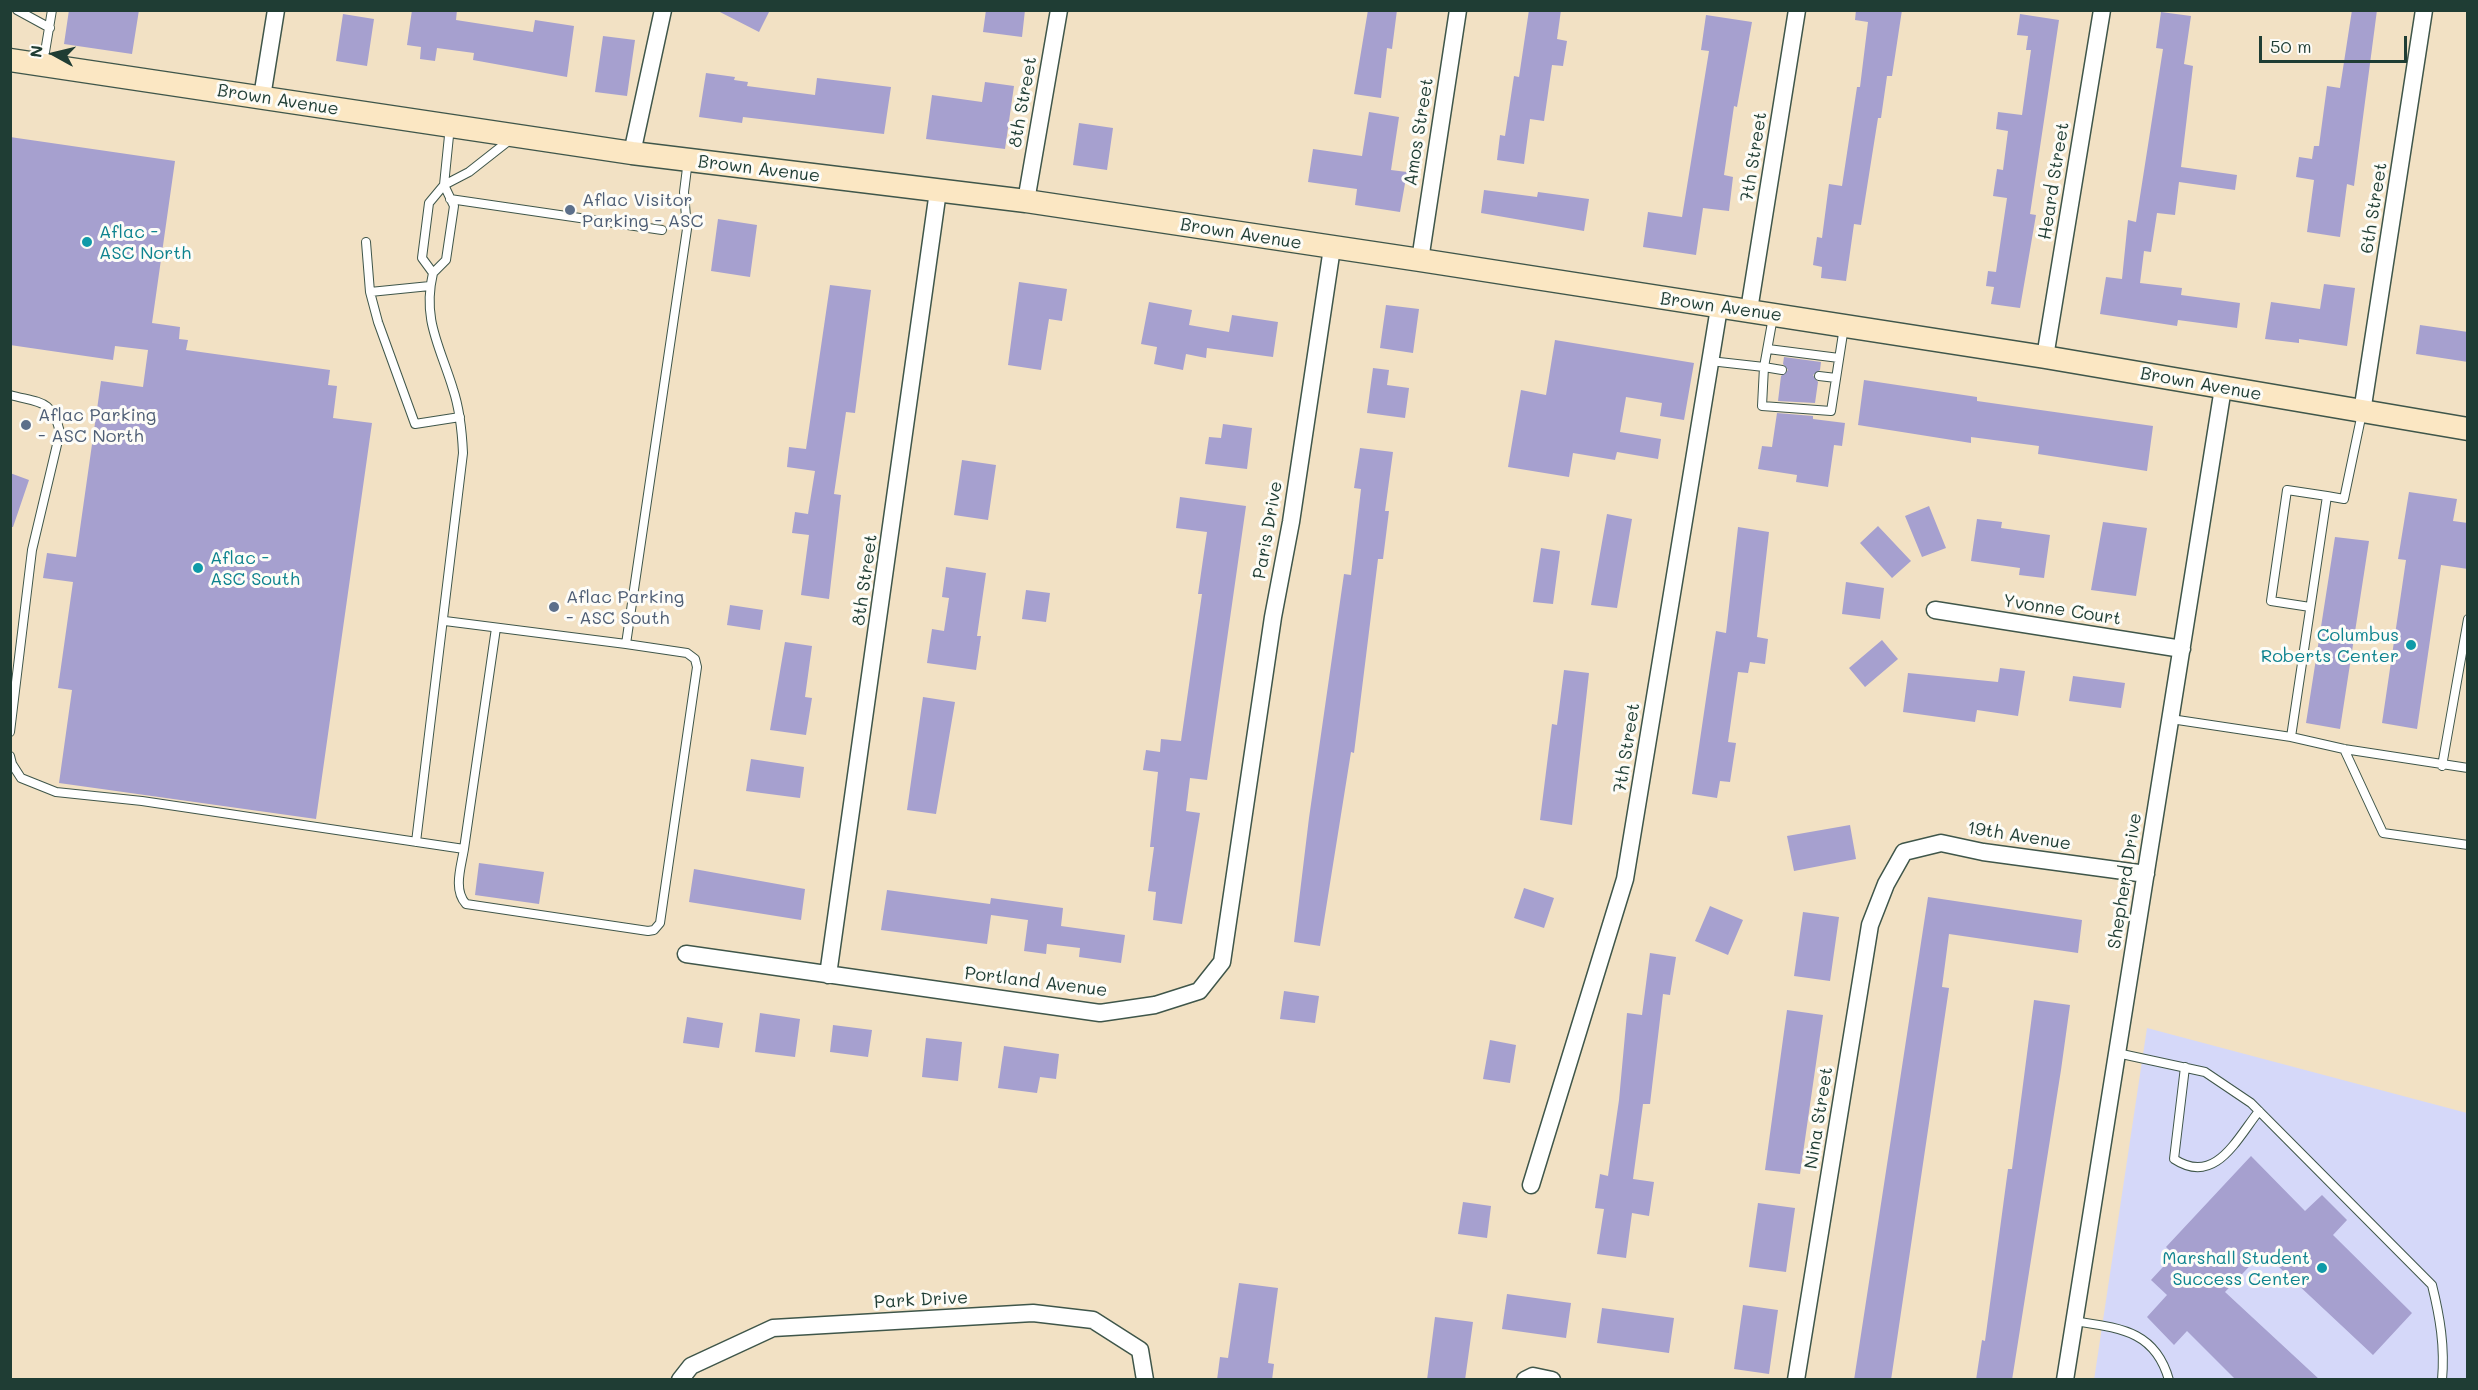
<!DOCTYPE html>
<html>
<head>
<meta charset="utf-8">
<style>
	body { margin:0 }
	#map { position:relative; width:2478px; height:1390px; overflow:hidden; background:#f2e1c4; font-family:Mali,sans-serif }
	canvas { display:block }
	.frame { position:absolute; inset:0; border:12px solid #1f3d34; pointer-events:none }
	.north { position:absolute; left:24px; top:24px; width:60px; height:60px; -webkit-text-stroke:4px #fdfcf7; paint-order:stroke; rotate:278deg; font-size:16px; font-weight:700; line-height:24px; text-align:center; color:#1f3d34 }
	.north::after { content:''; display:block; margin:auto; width:21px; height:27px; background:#1f3d34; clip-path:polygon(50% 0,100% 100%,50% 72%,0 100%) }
	.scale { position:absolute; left:2259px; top:36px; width:148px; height:27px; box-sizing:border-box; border:3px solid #1f3d34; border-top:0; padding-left:8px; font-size:18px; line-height:21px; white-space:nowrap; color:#1f3d34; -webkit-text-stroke:4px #fdfcf7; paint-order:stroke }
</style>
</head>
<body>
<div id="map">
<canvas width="2478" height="1390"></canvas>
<div class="frame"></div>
<div class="north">N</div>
<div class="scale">50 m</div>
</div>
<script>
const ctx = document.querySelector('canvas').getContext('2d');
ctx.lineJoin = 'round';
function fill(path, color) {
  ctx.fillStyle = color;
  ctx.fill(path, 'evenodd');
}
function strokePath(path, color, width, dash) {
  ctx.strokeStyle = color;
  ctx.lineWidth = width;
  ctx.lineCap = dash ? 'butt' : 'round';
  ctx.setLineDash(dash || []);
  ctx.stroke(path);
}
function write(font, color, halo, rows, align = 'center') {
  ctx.font = font + ' Mali,sans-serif';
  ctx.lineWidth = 6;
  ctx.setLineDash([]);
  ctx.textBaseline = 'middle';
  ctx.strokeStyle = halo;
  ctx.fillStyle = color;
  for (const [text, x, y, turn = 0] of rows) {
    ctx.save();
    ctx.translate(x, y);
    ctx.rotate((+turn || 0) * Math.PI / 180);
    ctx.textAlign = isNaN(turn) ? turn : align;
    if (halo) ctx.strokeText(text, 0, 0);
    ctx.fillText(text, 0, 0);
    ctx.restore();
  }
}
fill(new Path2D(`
	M2147,1028L2467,1113V1379L2094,1380Z`), '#d5d8f9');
fill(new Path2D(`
	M69,10H139L132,54L64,44Z
	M412,10H457L456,20L533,32L535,20L574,26L567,77L473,60L474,53L437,48L435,61L420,59L421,47L407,45Z
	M716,10H770L759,32Z
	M986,10H1025L1022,37L983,32Z
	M1368,10H1397L1392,49L1387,48L1381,98L1354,94Z
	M1529,10H1561L1557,39L1567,41L1563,66L1552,65L1544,121L1530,119L1524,164L1497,160L1500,135L1505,136L1514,76L1519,77Z
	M1856,10H1902L1892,76H1887L1881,118H1878L1861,225L1854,224L1846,281L1821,278L1822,267L1813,265L1817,237L1822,238L1829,184L1842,186L1857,87H1860L1868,22L1855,20Z
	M2352,10H2377L2354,186L2347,184L2340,237L2307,232L2314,180L2296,177L2299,157L2312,159L2314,146H2319L2327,86L2340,88Z
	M2161,12L2191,16L2184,64L2193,66L2181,167L2237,175L2235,190L2179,182L2175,215L2157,213L2151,252L2144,251L2140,283L2182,288L2181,295L2240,303L2237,328L2178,320L2177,326L2100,314L2106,277L2122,279L2128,220L2136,222L2163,49L2156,48Z
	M343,14L374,19L367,66L336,61Z
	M2020,14L2059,20L2030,214L2036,215L2020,308L1991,304L1994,287L1986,286L1988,271L1996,272L2007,198L1993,196L1997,169L2003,170L2008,131L1996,129L1998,112L2022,115L2031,50H2026L2028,36L2017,35Z
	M1706,15L1752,22L1737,107L1734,106L1724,175L1733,177L1729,211L1703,208L1696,255L1643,247L1648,212L1682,217L1709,51L1701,50Z
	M603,36L635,40L627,96L595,92Z
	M706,73L735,77L734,80L748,82L747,86L815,95L817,78L891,87L884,134L743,117L742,123L699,117Z
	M985,82L1014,86L1005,149L926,139L932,95L982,102Z
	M1369,112L1399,117L1391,170L1407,172L1400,212L1355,205L1357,189L1308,182L1313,149L1362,156Z
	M1079,123L1113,128L1107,170L1073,165Z
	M10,137L175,161L152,323L180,327L179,339L188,340L186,350L330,370L328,385L337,386L333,418L372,423L316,819L59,783L72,690L58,688L73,582L43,578L47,553L76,557L101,381L143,387L148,350L115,346L113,360L10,345Z
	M1484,190L1537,197L1538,192L1589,199L1584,231L1481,213Z
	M718,219L757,225L750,277L711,271Z
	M1019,282L1067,289L1062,321L1049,319L1041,370L1008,365Z
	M2324,284L2355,288L2347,346L2299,339V343L2265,339L2271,302L2320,309Z
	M830,285L871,290L855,413L846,412L834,494L841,495L829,599L801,595L809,535L792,533L795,512L808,514L815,471L787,467L789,447L806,449Z
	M1149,302L1192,310L1189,325L1229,332L1232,315L1278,322L1273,357L1207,348L1206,358L1186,354L1183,370L1154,364L1157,347L1141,344Z
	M1386,305L1419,309L1413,353L1380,348Z
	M2420,325L2468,332V362L2416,354Z
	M1555,340L1694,363L1684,420L1660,416L1662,403L1626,397L1620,432L1661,439L1658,459L1617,452L1615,460L1573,453L1569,477L1508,467L1521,390L1546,395Z
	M1784,357L1821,362L1820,370L1813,375L1818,382L1815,403L1778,401L1781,376L1788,370L1783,364Z
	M1373,368L1389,370L1387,385L1409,388L1405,418L1367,413Z
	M1864,380L1977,397V401L2153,426L2147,471L2038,454L2039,446L1971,437V443L1858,425Z
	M1777,413L1813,416V419L1845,423L1842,446L1834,445L1828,487L1796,482L1797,475L1758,469L1762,446L1772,447Z
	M1223,424L1252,428L1247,469L1205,464L1209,437L1221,438Z
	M1360,448L1393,452L1385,511H1389L1383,559H1378L1354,753L1351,752L1320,946L1294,942L1309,818L1344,574L1351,575L1361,489L1354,488Z
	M962,460L996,465L988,520L954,515Z
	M10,473L29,480L13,527H10Z
	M2409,492L2457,499L2453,521L2468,523V569L2441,565L2417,729L2382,723L2406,560L2398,559Z
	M1180,497L1246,506L1207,780L1190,778L1186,811L1200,813L1182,924L1153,920L1156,892L1148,891L1154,847H1150L1158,772L1143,770L1146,750L1160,752L1161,739L1181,741L1202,594H1198L1207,532L1176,528Z
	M1929,506L1946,548L1922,557L1905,516Z
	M1607,514L1632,519L1617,608L1591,605Z
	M1977,519L2002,522L2001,528L2050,535L2044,578L2019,575L2020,568L1971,561Z
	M2103,522L2147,528L2136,596L2091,590Z
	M1878,526L1911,561L1892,578L1860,543Z
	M1738,527L1769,532L1757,637L1768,639L1765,664L1750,662L1748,673L1738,672L1728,742L1736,743L1730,782L1720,781L1717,798L1692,794L1716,631L1726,633Z
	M2335,537L2369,541L2340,729L2306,723Z
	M1541,548L1560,551L1553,604L1533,602Z
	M946,567L986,573L977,636H981L976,670L927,663L932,629L944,631L949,598L942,597Z
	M1846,582L1884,588L1880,619L1842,614Z
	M1026,590L1050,593L1046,622L1022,619Z
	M730,605L763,610L760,630L727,625Z
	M1882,640L1898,659L1865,687L1849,668Z
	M785,642L812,646L805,697L812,698L806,735L770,730Z
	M2000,668L2025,671L2018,716L1977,710L1975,722L1903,712L1908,673L1998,682Z
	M1564,670L1589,673L1572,825L1540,820L1552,724L1557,725Z
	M2073,676L2125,683L2121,708L2069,701Z
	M923,697L955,702L936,814L907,810Z
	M751,759L804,767L800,798L746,791Z
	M1850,825L1856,859L1794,871L1787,836Z
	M479,863L544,872L539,904L475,895Z
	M694,869L805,889L801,920L689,902Z
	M1524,888L1554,898L1544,928L1514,918Z
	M887,890L990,904L991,898L1063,908L1061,926L1125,935L1121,963L1079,957L1080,948L1047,944L1046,954L1024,951L1028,920L991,915L987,944L881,930Z
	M1928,897L2082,920L2078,953L1949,934L1942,987L1949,988L1891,1380H1854Z
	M1710,906L1743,920L1728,955L1695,941Z
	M1803,912L1839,917L1830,981L1794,976Z
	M1650,953L1676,957L1670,995L1663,994L1650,1104H1643L1633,1179L1654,1182L1649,1216L1632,1213L1626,1258L1597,1254L1604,1209L1595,1208L1600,1174L1608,1176L1619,1100L1627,1013L1642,1015Z
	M1284,991L1319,996L1315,1023L1280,1019Z
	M2034,1000L2070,1005L2061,1070L2012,1380H1976L1982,1340L1985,1341L2008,1169H2012Z
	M1787,1010L1823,1015L1800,1174L1765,1170Z
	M760,1013L800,1019L795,1057L755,1052Z
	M687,1017L723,1023L719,1048L683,1043Z
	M833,1025L872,1030L868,1057L830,1052Z
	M926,1038L962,1042L958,1081L922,1077Z
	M1490,1040L1516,1045L1510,1083L1483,1079Z
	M1004,1046L1059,1054L1056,1079L1040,1077L1037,1093L998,1088Z
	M2251,1156L2305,1211L2322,1195L2347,1220L2333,1235L2412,1313L2373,1355L2263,1252L2225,1292L2320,1380H2236L2187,1331L2174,1345L2147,1317L2167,1295L2151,1280L2174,1255L2166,1247Z
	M1463,1202L1491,1206L1487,1238L1458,1234Z
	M1758,1203L1795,1208L1786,1272L1749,1267Z
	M1239,1283L1278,1288L1268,1363L1274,1364L1272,1380H1217L1220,1357L1228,1358Z
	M1507,1294L1571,1303L1566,1338L1502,1329Z
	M1743,1305L1778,1310L1769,1374L1734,1369Z
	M1602,1308L1674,1318L1669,1353L1597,1343Z
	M1435,1317L1473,1322L1465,1380H1427Z`), '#a6a0cf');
const lane = new Path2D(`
	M17,10L50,28
	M43,64L52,10
	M450,126L444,185L454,206L446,260L433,273L422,258L429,203L444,185L469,172L511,139
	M450,199L662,230
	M366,242L370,292L430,286
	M370,292L378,322L415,424L460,417
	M1773,317L1764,367L1782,370
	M1768,349L1839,358
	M1710,361L1764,367L1762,406L1831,411L1844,327
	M1819,376L1836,378
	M10,395C40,403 52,399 60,432L32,550L10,732
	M2327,496L2344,499L2362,413
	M445,621L626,644
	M2171,719L2291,737L2327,496L2287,490L2271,601L2310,607
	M2291,737L2344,749L2468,768
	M2344,749L2383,833L2468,845
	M10,756L12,764L21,778L56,792L142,801L464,849C461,867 453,890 466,904L648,931L654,930L660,923L697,667L695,659L687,653L626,644L687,229L684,192L688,160
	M2442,766L2468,619
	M416,842L463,453C462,431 460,410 453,389C440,346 422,320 433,273
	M464,849L496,628
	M2117,1053L2205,1072L2251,1103L2432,1285C2440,1317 2445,1347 2442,1380
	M2185,1067L2174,1159C2215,1186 2236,1140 2259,1111
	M2074,1321C2119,1328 2155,1330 2169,1380`);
const street = new Path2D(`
	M262,97L276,10
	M632,153L663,10
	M1026,201L1059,10
	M1420,260L1458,10
	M1749,310L1797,10
	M2045,357L2102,10
	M2362,412L2424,10
	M1935,610L2182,649
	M686,954L1100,1013L1155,1005L1199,991L1222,962L1273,617L1291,522L1332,248
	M828,975L938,191
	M1531,1185L1625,879L1719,308
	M680,1380L691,1366L773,1328L1033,1313L1093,1320L1140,1350L1145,1380
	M1525,1380L1533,1376L1552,1380
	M1796,1380L1870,925L1886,884L1904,852L1941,843L1983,852L2146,874
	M2065,1380L2223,388`);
const secondary = new Path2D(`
	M10,60L632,153L1026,201L1420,260L2045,357L2468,429`);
strokePath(lane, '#3f564a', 10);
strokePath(street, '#3f564a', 19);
strokePath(secondary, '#3f564a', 25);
strokePath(lane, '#fff', 8);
strokePath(street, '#fff', 16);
strokePath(secondary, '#fbe7c3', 22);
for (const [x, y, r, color] of [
	[570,210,6,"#5c6f8a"],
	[87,242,6,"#0f9aa8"],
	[26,425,6,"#5c6f8a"],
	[198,568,6,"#0f9aa8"],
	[554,607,6,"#5c6f8a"],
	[2411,645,6,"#0f9aa8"],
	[2322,1268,6,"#0f9aa8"]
]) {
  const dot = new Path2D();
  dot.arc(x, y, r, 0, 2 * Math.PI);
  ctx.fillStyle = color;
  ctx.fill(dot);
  strokePath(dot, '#fdfcf7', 2);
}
write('18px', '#1f3d34', '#fdfcf7', [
	["Brown Avenue",278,100,9],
	["8th Street",1023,102,-80],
	["Amos Street",1419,132,-81],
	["7th Street",1754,157,-81],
	["Brown Avenue",759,169,7],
	["Heard Street",2054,181,-81],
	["6th Street",2374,208,-81],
	["Brown Avenue",1241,234,9],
	["Brown Avenue",1721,307,8],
	["Brown Avenue",2201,384,10],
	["Paris Drive",1268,530,-80],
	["8th Street",865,580,-82],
	["Yvonne Court",2062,610,9],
	["7th Street",1627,748,-81],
	["19th Avenue",2019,836,9],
	["Shepherd Drive",2125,881,-81],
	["Portland Avenue",1036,982,7],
	["Nina Street",1819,1118,-81],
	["Park Drive",921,1300,-3]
]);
write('18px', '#4e5e75', '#fdfcf7', [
	["Aflac Visitor",582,200],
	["Parking - ASC",582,221],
	["Aflac Parking",38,415],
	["- ASC North",38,436],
	["Aflac Parking",566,597],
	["- ASC South",566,618]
], 'left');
write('18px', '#0d838f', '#fdfcf7', [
	["Aflac -",99,232],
	["ASC North",99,253],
	["Aflac -",210,558],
	["ASC South",210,579],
	["Columbus",2399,635,"right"],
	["Roberts Center",2399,656,"right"],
	["Marshall Student",2310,1258,"right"],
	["Success Center",2310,1279,"right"]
], 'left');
</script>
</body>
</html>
